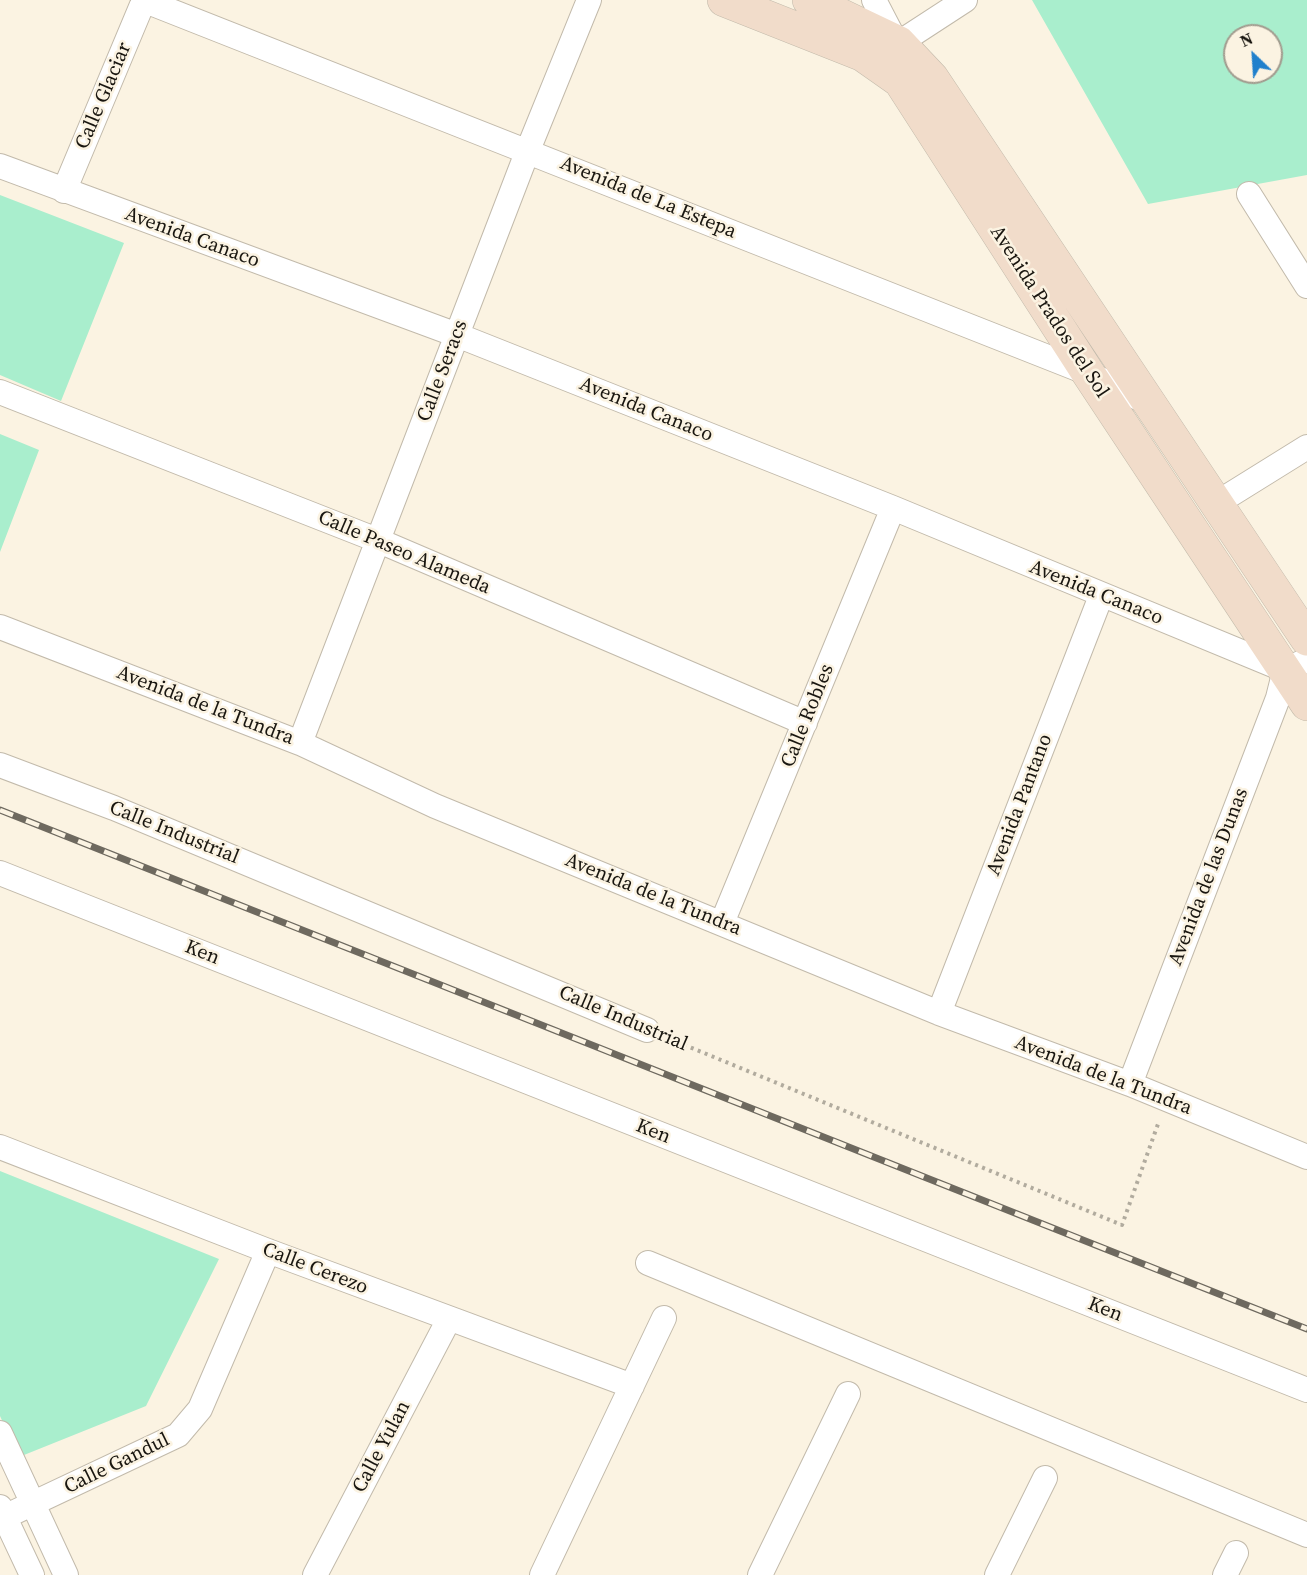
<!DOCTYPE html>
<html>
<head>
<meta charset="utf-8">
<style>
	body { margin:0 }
	#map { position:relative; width:1307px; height:1575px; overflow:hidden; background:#fbf3e2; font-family:"Source Serif 4",serif }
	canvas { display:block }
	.north { position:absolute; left:1223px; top:24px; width:60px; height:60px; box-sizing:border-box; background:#fbf3e2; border:2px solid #a19b8e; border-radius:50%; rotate:335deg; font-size:16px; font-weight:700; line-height:24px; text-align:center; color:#191610 }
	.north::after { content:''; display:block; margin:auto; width:21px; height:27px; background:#2080cc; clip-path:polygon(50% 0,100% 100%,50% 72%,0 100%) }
</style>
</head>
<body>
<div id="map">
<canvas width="1307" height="1575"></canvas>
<div class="north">N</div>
</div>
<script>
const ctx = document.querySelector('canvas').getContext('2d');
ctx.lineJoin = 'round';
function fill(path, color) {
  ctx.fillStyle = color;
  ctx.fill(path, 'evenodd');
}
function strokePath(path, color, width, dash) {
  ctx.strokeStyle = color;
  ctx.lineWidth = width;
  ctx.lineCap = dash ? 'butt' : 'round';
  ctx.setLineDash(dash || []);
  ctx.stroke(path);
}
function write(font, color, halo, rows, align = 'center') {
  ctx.font = font + ' "Source Serif 4",serif';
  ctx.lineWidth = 5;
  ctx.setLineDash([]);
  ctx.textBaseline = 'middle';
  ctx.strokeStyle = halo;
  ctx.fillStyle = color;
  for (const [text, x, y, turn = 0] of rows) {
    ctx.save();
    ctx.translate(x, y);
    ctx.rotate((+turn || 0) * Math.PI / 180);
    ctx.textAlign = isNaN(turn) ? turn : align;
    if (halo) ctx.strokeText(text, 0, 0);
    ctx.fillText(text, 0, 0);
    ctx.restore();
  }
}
fill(new Path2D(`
	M1032,0H1307V175L1148,204ZM1235,36H1271V72H1235Z
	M0,195L124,243L61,401L0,375Z
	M0,434L39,450L0,552Z
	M0,1171L219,1259L146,1406L19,1457L0,1416Z`), '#a9eecd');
const street = new Path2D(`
	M143,0L1088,373L1148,403
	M874,0L899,48
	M899,43L965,0
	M0,166L457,335L893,508L1285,670
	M64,191L144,0
	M1249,194L1307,286
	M0,392L377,540L805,723
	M1217,503L1307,447
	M0,627L300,743L435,806L939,1013L1130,1084L1307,1157
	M1285,670L1307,660
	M300,743L528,150L589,0
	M0,765L114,808L647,1030
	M0,873L1307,1390
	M722,923L893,508
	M939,1013L1101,596
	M1130,1084L1278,698L1285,670
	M0,1147L268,1251L632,1386
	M648,1263L1307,1535
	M0,1433L66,1575
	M0,1507L32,1575
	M0,1519L178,1435L200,1409L268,1251
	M315,1575L449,1319
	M542,1575L664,1318
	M760,1575L848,1394
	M997,1575L1045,1478
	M1225,1575L1236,1553`);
const secondary = new Path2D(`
	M724,0L863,55L900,81L1088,373L1307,704
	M809,0L899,43L932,78L1307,639`);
strokePath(street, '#c2baab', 26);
strokePath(secondary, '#c2baab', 34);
strokePath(new Path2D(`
	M670,1039L1122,1225L1158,1124`), '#b1ab9e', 4, [3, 4.5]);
strokePath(street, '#fff', 24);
strokePath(secondary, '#f1dcca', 33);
const rail = new Path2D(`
	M0,810L1307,1329`);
strokePath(rail, '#6e695f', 7);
strokePath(rail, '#fbf3e2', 4.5, [14]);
write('20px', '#191610', '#fbf3e2', [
	["Calle Glaciar",104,96,-67],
	["Avenida de La Estepa",648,198,22],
	["Avenida Canaco",192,238,20],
	["Avenida Prados del Sol",1049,312,57],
	["Calle Seracs",443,371,-69],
	["Avenida Canaco",646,410,22],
	["Calle Paseo Alameda",404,553,23],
	["Avenida Canaco",1096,593,22],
	["Avenida de la Tundra",205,706,21],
	["Calle Robles",808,716,-68],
	["Avenida Pantano",1020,805,-69],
	["Calle Industrial",174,833,22],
	["Avenida de las Dunas",1209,877,-69],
	["Avenida de la Tundra",653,895,22],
	["Ken",202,953,22],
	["Calle Industrial",623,1019,23],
	["Avenida de la Tundra",1103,1076,21],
	["Ken",653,1132,22],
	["Calle Cerezo",315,1269,21],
	["Ken",1105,1310,22],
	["Calle Yulan",382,1447,-62],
	["Calle Gandul",117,1464,-26]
]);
</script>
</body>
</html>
